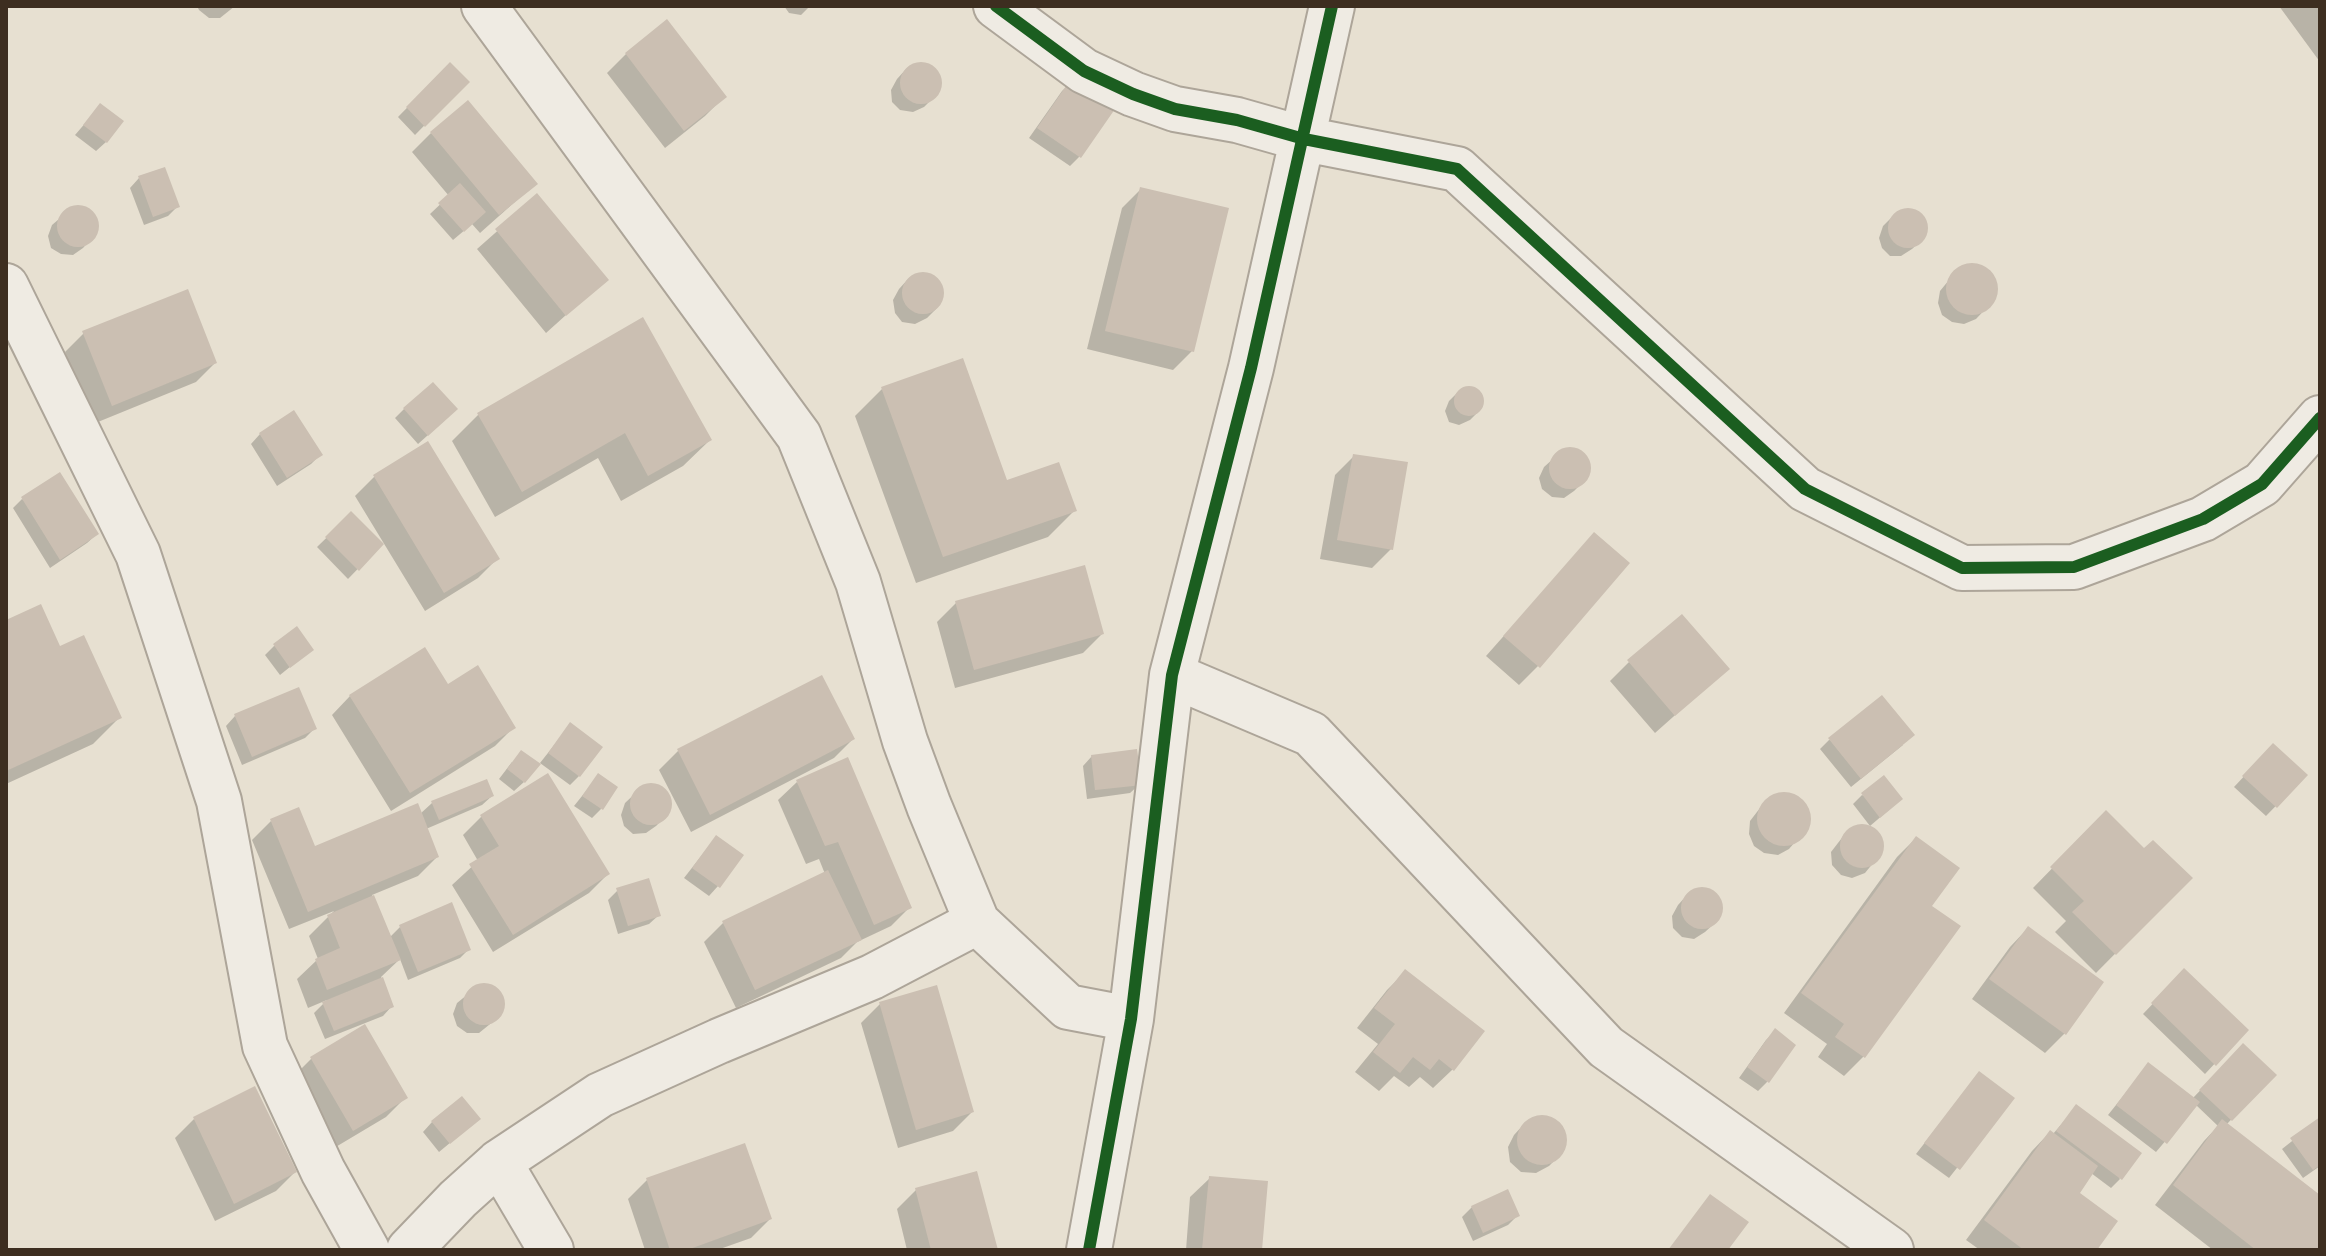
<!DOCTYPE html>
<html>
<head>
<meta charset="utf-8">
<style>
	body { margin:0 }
	#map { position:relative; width:2326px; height:1256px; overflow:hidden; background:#e7e0d1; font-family:"IBM Plex Serif",serif }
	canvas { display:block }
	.frame { position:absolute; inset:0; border:8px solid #3d2e20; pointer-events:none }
</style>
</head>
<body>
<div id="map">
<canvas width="2326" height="1256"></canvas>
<div class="frame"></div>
</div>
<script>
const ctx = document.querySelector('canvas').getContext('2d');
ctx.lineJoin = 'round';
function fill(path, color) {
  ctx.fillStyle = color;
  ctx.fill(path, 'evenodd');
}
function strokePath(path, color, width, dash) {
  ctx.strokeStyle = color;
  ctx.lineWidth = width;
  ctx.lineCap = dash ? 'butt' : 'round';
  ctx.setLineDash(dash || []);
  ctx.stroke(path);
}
fill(new Path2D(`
	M197,6H235L220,18H209L199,10Z
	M784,6H810L801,15L789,13Z
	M2279,6H2320V62Z
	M667,22L724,97L705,116L665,148L607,73L626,54Z
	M918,63L931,66L938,74L939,87L934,97L924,107L913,112L900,110L892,102L891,90L897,79L907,68Z
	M450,64L467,82L415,135L398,117Z
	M1072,81L1079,157L1070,166L1029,138L1062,91Z
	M100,106L106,142L96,151L75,135Z
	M431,133L535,184L480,233L472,224L453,240L430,214L449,196L412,152Z
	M139,178L178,206L168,216L144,225L130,188Z
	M1141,189L1192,351L1173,370L1087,349L1122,208Z
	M537,196L606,279L546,333L477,249Z
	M73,207H85L94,214L97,226L93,237L83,248L73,255L61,254L51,248L48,236L52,225Z
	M1903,210L1915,211L1924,217L1926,229L1923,239L1912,249L1901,256H1890L1882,248L1879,238L1883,226L1893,216Z
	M1970,265L1982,267L1992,276L1997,287L1995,299L1976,319L1964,324L1952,322L1942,315L1938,303L1940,291L1958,269Z
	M920,273L933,276L941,285L942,297L937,308L927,318L915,324L902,322L895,313L893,300L899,289L909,278Z
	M84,333L215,363L196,382L93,424L65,352Z
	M962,360L1006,483L1075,510L1048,537L916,583L855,416L882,389Z
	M1469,387L1479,390L1483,400L1480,410L1470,420L1459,425L1449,422L1445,411L1449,401L1459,391Z
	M404,409L446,419L418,444L395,418Z
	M479,414L710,440L683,466L621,501L598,458L495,517L452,441Z
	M260,434L320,455L311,464L277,486L251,444Z
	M428,444L497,559L478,578L425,611L355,496L374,477Z
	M1564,449L1577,450L1586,458L1589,469L1584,481L1574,491L1564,498L1552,497L1542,489L1539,478L1544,467Z
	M1354,456L1391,549L1372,568L1320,559L1335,475Z
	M22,499L97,534L87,543L50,568L13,508Z
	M351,514L382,544L348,579L317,547Z
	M1594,534L1538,666L1519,685L1486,656Z
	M956,603L1102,634L1083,653L955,688L937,622Z
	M6,623L59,649L120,717L93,744L6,784Z
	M274,646L311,650L280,675L265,655Z
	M1629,662L1727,669L1655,733L1610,681Z
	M447,687L514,727L495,746L391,811L332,715L350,696Z
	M235,716L314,729L305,738L242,765L226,726Z
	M570,725L579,776L570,785L540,763Z
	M853,739L834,758L691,832L659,770L678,751Z
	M1829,740L1903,745L1851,787L1820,749Z
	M2264,755L2306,775L2266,816L2234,787Z
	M1092,756L1140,784L1130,793L1087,799L1083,766Z
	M512,762L524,782L514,791L499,779Z
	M598,776L601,809L592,818L574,806Z
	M797,782L910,907L891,926L857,942L841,958L736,1008L704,942L723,923L825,874L819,859L806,864L778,800Z
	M644,785H657L666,792L670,804L666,816L656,826L646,833L633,834L624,826L621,815L625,803Z
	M1780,794L1792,795L1803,803L1809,815L1807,828L1789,849L1778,855L1764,853L1754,846L1749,834L1750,821L1767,799Z
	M1862,795L1891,808L1870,826L1853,804Z
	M492,796L482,805L426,829L437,857L418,876L372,895L390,937L400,927L469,949L460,958L408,980L400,959L381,977L392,1006L383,1016L325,1039L314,1013L327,1000L308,1008L297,979L318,959L309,936L334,911L289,929L252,840L271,821L314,849L420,814L432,803Z
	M2106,813L2144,851L2190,878L2096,973L2055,932L2066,921L2033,888Z
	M482,816L608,874L589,893L493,952L452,885L478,861L463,835Z
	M1861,825L1873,828L1882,838L1883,851L1865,873L1852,878L1841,875L1832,865L1831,852L1848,830Z
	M716,837L718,886L709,896L684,878Z
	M1916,838L1930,906L1958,927L1863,1057L1844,1076L1818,1057L1827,1044L1784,1013L1897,857Z
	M1699,889L1711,891L1720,899L1721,912L1716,922L1705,932L1694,939L1682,937L1673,928L1672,916L1678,905L1688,894Z
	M618,890L659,915L649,924L618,934L608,900Z
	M2028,928L2102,982L2064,1034L2045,1053L1972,999L2010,947Z
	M2184,971L2246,1030L2205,1074L2143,1014Z
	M1405,972L1482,1032L1452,1070L1433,1088L1420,1077L1409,1087L1394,1076L1379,1091L1355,1072L1378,1044L1357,1028L1387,990Z
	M490,985L499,993L504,1004L500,1016L479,1033H467L457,1026L453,1014L457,1003L478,986Z
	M880,1004L972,1112L953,1131L898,1148L861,1023Z
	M364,1027L405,1098L386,1117L334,1148L292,1078L311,1059Z
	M1775,1031L1767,1082L1758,1091L1739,1078L1766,1040Z
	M2243,1046L2274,1075L2226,1125L2320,1197V1242L2314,1250H2213L2155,1205L2204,1141L2218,1126L2196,1105L2156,1152L2108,1115L2148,1065L2192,1099Z
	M1979,1073L2012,1098L1949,1178L1916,1154Z
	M2076,1107L2120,1179L2111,1188L2091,1173L2077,1193L2095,1250H1980L1966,1240L2032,1151L2050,1132L2053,1134Z
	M1537,1117L1551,1118L1562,1128L1565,1143L1559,1156L1549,1166L1536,1173L1521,1172L1510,1162L1508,1147L1514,1135L1524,1124Z
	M194,1119L295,1172L276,1191L215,1221L175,1138Z
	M2320,1119V1166L2303,1178L2282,1149Z
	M432,1122L468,1128L439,1152L423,1132Z
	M1210,1178L1260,1250H1186L1190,1197Z
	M647,1180L770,1219L751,1238L717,1250H645L628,1199Z
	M916,1190L996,1250H907L897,1209Z
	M1472,1207L1517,1216L1508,1225L1473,1241L1462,1217Z`), '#0003');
fill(new Path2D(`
	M667,19L727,97L684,131L625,53Z
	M450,62L470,82L425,127L406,107Z
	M900 83a21 21 0 1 1 42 0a21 21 0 1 1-42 0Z
	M1071,79L1115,109L1081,158L1037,128Z
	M468,100L538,184L499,215L430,132Z
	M100,103L124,121L107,143L83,125Z
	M165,167L180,207L153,217L138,176Z
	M460,183L486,212L464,232L438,203Z
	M1140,187L1229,208L1194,352L1105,331Z
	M537,193L609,280L566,316L495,229Z
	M57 226a21 21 0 1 1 42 0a21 21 0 1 1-42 0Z
	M1888 228a20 20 0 1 1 40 0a20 20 0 1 1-40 0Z
	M1946 289a26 26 0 1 1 52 0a26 26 0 1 1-52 0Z
	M902 293a21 21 0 1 1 42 0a21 21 0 1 1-42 0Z
	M188,289L217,363L112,406L82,331Z
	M643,317L712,440L648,476L625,433L522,492L477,413Z
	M963,358L1007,480L1059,462L1077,511L943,557L881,387Z
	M433,382L458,409L428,436L403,408Z
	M1454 401a15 15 0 1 1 30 0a15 15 0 1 1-30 0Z
	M294,410L323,455L287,478L259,433Z
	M428,441L500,559L444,593L373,475Z
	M1549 468a21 21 0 1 1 42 0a21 21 0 1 1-42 0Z
	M1353,454L1408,462L1393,550L1337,540Z
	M60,472L99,534L60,560L21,497Z
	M351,511L384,544L359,571L325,537Z
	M1594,532L1630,563L1540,668L1503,636Z
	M1085,565L1104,634L974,670L955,601Z
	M41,604L60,646L84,635L122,718L6,771V620Z
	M1682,614L1730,669L1675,716L1627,660Z
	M297,626L314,650L290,668L273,644Z
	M425,647L448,684L478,665L516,728L410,793L349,695Z
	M822,675L855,739L710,815L677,749Z
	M299,687L317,729L252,757L234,714Z
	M1882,695L1915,735L1861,779L1828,738Z
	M570,722L603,747L580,777L548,753Z
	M2273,743L2308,775L2277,808L2242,776Z
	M1137,749L1142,785L1095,790L1091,755Z
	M521,750L541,764L525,783L507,769Z
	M848,757L912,908L874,925L838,842L825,846L796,780Z
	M548,773L610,874L513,935L469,864L499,846L480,815Z
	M598,773L618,787L603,810L582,796Z
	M1884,775L1903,799L1880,818L1861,793Z
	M487,779L494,796L439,820L431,801Z
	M630 804a21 21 0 1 1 42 0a21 21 0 1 1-42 0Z
	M1757 819a27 27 0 1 1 54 0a27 27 0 1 1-54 0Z
	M418,803L439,857L308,912L270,819L299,807L315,846Z
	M2106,810L2144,848L2153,840L2193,878L2116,955L2072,912L2084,901L2050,867Z
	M1840 846a22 22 0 1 1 44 0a22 22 0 1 1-44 0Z
	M716,835L744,855L720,888L692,868Z
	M1916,836L1960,868L1932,906L1961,926L1865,1058L1835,1037L1844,1024L1801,993Z
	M828,870L862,940L755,990L722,921Z
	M649,878L661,916L628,926L616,888Z
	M1681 908a21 21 0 1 1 42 0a21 21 0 1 1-42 0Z
	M374,895L401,960L327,990L315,959L340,948L327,915Z
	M452,902L471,950L418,972L399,925Z
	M2028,926L2104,982L2066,1035L1989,979Z
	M2184,968L2249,1030L2216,1066L2151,1003Z
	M1405,969L1485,1031L1454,1071L1439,1059L1430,1070L1413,1057L1400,1073L1373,1052L1395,1024L1374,1008Z
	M383,977L394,1007L334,1031L322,1002Z
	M463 1004a21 21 0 1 1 42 0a21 21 0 1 1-42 0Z
	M937,985L974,1112L916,1130L879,1002Z
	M365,1024L408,1098L353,1131L310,1057Z
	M1775,1028L1796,1045L1769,1083L1747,1067Z
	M2243,1043L2277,1075L2232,1121L2199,1090Z
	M2148,1062L2200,1102L2167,1144L2116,1105Z
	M1979,1071L2015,1098L1960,1170L1924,1143Z
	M255,1086L297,1172L234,1204L193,1117Z
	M462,1096L481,1119L450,1144L431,1121Z
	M2076,1104L2142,1153L2122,1180L2056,1131Z
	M1517 1140a25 25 0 1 1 50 0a25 25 0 1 1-50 0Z
	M2320,1117V1165L2313,1170L2290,1138Z
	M2222,1119L2320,1195V1246L2317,1250H2256L2173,1185Z
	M2050,1130L2098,1166L2080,1193L2118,1221L2097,1250H2024L1984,1220Z
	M745,1143L772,1219L687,1250H670L646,1178Z
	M977,1171L998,1250H931L915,1188Z
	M1209,1176L1268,1181L1262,1250H1202Z
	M1508,1189L1520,1216L1483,1233L1471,1206Z
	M1710,1194L1749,1222L1728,1250H1668Z`), '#cbbfb2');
const minor = new Path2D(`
	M484,6L799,436L858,582L905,741L929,806L977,922L1068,1007L1131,1019
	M996,6L1084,71L1133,94L1175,109L1237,120L1304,139L1457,169L1805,489L1962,568L2074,567L2203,519L2262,484L2320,418
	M6,286L138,554L219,801L265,1046L323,1171L367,1250
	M1172,675L1311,734L1606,1047L1891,1250
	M499,1162L551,1250
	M409,1250L458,1199L499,1162L600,1095L719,1041L872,977L977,922
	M1089,1250L1131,1019L1172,675L1251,368L1332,6`);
strokePath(minor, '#ada599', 48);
strokePath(minor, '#efebe3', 44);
strokePath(new Path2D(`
	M996,6L1084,71L1133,94L1175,109L1237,120L1304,139L1457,169L1805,489L1962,568L2074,567L2203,519L2262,484L2320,418
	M1089,1250L1131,1019L1172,675L1251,368L1332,6`), '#1b5e20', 12);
</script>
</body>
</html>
